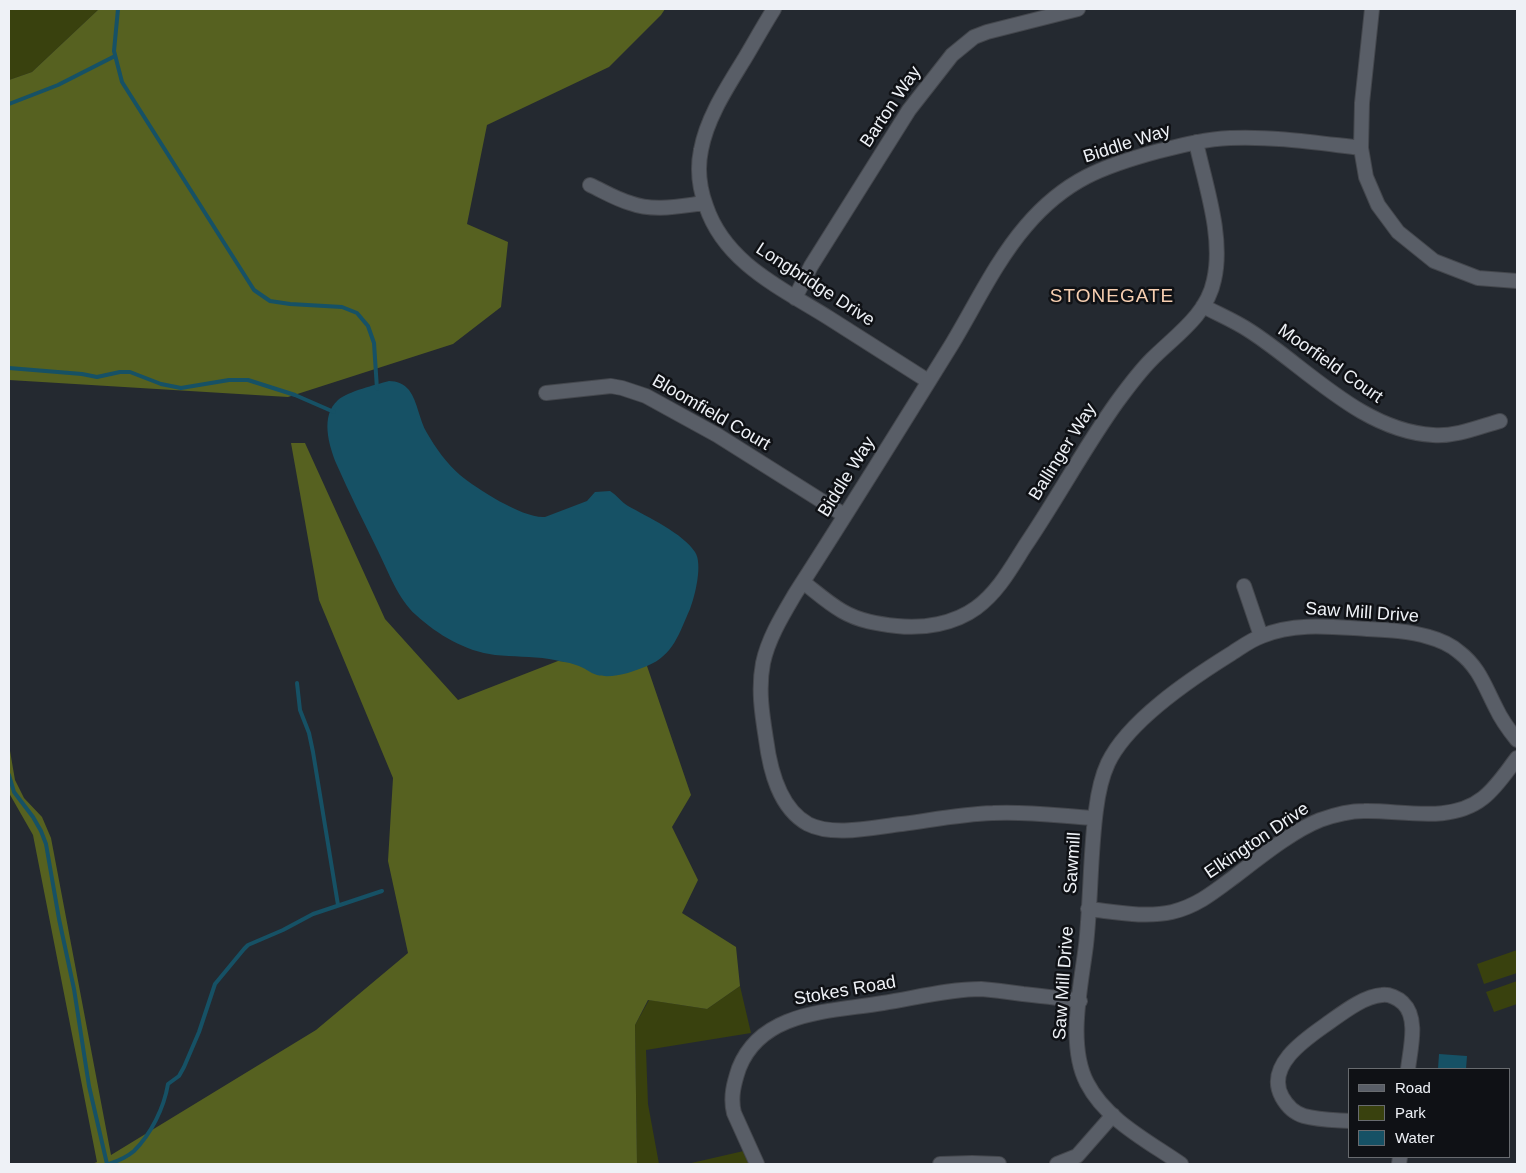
<!DOCTYPE html>
<html>
<head>
<meta charset="utf-8">
<style>
	body { margin:0 }
	#map { position:relative; width:1526px; height:1173px; overflow:hidden; background:#242930; font-family:Helvetica,sans-serif }
	canvas { display:block }
	.frame { position:absolute; inset:0; border:10px solid #eef1f6; pointer-events:none }
	.legend { position:absolute; left:1348px; top:1068px; width:162px; height:90px; box-sizing:border-box; background:#0f1115; border:1px solid #686b6f; margin:0; padding:6px 9px; list-style:none; font-size:15px; color:#eef1f6 }
	.legend li { display:flex; align-items:center; gap:10px; height:25px }
	.legend b { width:25px; border:1px solid #686b6f }
</style>
</head>
<body>
<div id="map">
<canvas width="1526" height="1173"></canvas>
<div class="frame"></div>
<ul class="legend">
<li><b style="height:6px;background:#595e67"></b>Road</li>
<li><b style="height:14px;background:#39410e"></b>Park</li>
<li><b style="height:14px;background:#165165"></b>Water</li>
</ul>
</div>
<script>
const ctx = document.querySelector('canvas').getContext('2d');
ctx.lineJoin = 'round';
function fill(path, color) {
  ctx.fillStyle = color;
  ctx.fill(path, 'evenodd');
}
function strokePath(path, color, width, dash) {
  ctx.strokeStyle = color;
  ctx.lineWidth = width;
  ctx.lineCap = dash ? 'butt' : 'round';
  ctx.setLineDash(dash || []);
  ctx.stroke(path);
}
function write(font, color, halo, rows, align = 'center') {
  ctx.font = font + ' Helvetica,sans-serif';
  ctx.lineWidth = 5;
  ctx.setLineDash([]);
  ctx.textBaseline = 'middle';
  ctx.strokeStyle = halo;
  ctx.fillStyle = color;
  for (const [text, x, y, turn = 0] of rows) {
    ctx.save();
    ctx.translate(x, y);
    ctx.rotate((+turn || 0) * Math.PI / 180);
    ctx.textAlign = isNaN(turn) ? turn : align;
    if (halo) ctx.strokeText(text, 0, 0);
    ctx.fillText(text, 0, 0);
    ctx.restore();
  }
}
fill(new Path2D(`
	M9,9H99L32,72L9,80Z
	M1517,950V973L1484,984L1477,964Z
	M1517,981V1004L1494,1012L1486,992Z
	M740,986L751,1033L646,1050L648,1104L659,1164H637L635,1025L649,1000L707,1009Z
	M748,1150L755,1164H687Z`), '#39410e');
fill(new Path2D(`
	M99,9H665L661,15L609,67L487,125L467,224L508,242L501,307L453,344L288,397L9,380V80L32,72Z
	M291,443H305L385,619L458,700L558,661L647,666L691,795L672,827L698,880L682,913L736,947L740,986L707,1009L648,1000L635,1025L637,1164H92L97,1162L33,835L9,793V745L15,780L24,798L42,817L51,838L111,1155L316,1030L408,953L388,861L393,778L319,600Z`), '#566120');
fill(new Path2D(`
	M389,381C397,381 404,384 409,390C418,402 419,420 427,433C435,447 447,464 460,475C477,489 524,519 545,517L587,501L595,492L610,491C617,495 621,502 628,506C646,516 684,534 695,552C703,564 695,596 690,609C679,633 674,655 647,666C633,672 612,679 597,675C590,673 584,667 576,665C568,662 558,661 549,659C531,656 513,657 495,655C465,651 438,635 416,615C398,599 389,573 378,551C364,522 349,493 336,463C329,445 320,416 338,400C349,391 375,385 389,381Z
	M1439,1054L1467,1056L1466,1069H1438Z`), '#165165');
strokePath(new Path2D(`
	M118,9L114,51L122,82L254,290L270,301L290,304L342,307L357,313L368,326L374,343L377,389
	M9,104L58,85L115,56
	M9,368L82,374L97,377L120,372H130L161,384L181,388L229,380H248L295,395L334,412
	M297,683L300,710L309,733L313,752L338,905
	M9,775L14,792L33,817L41,831L46,844L59,919L74,989L89,1086L107,1164
	M109,1164C118,1161 127,1157 134,1151C151,1134 164,1108 168,1084L179,1076L184,1067L199,1032L215,984L244,949L248,945L283,930L313,914L382,891`), '#165165', 4);
const minor = new Path2D(`
	M774,9C764,25 755,41 745,58C728,86 707,117 701,150C697,169 699,187 706,206C725,263 781,288 829,318C862,339 895,360 928,381
	M1372,9L1362,103L1361,148L1366,177L1378,205L1398,232L1434,261L1478,278L1517,281
	M590,185C603,191 616,199 630,203C654,212 680,206 705,203
	M795,298L811,266L909,110L952,55L974,37L987,32L1078,9
	M1203,306C1218,314 1235,321 1250,331C1306,367 1362,431 1433,435C1455,437 1479,427 1500,421
	M546,393L611,386L622,388L646,396L717,435L844,515
	M803,582C816,592 828,603 842,611C859,621 878,624 897,626C923,629 954,624 976,608C998,592 1011,568 1025,546C1057,499 1084,448 1117,402C1128,387 1139,372 1152,359C1176,335 1207,315 1214,280C1224,237 1205,184 1196,142
	M1244,586L1261,636
	M1095,818C1061,816 1027,811 993,813C962,814 932,820 902,824C875,827 833,837 808,824C779,808 770,770 766,739C762,714 758,689 763,663C768,639 782,616 795,594C848,512 900,428 952,344C976,304 996,261 1026,226C1065,180 1103,166 1159,151C1183,145 1206,139 1230,138C1274,136 1318,143 1361,148
	M1088,909C1116,912 1145,918 1172,912C1197,906 1214,892 1234,877C1259,858 1292,831 1320,820C1334,815 1349,811 1364,811C1402,810 1450,824 1483,798C1497,787 1507,771 1517,758
	M1350,1121C1335,1120 1318,1120 1304,1116C1294,1113 1287,1106 1282,1097C1264,1064 1310,1036 1331,1021C1345,1011 1365,996 1382,995C1389,994 1398,998 1403,1003C1419,1018 1410,1050 1408,1069
	M757,1164L734,1113C730,1097 734,1083 739,1068C762,1010 831,1012 883,1003C915,998 949,989 981,989C995,990 1009,992 1023,994C1042,996 1061,998 1080,1001
	M940,1164L972,1163L999,1164
	M1057,1164L1077,1156L1113,1115
	M1181,1164C1148,1141 1106,1120 1087,1083C1067,1045 1081,986 1086,945C1091,900 1090,855 1096,810C1098,794 1101,778 1108,763C1128,721 1189,680 1229,655C1239,649 1250,640 1262,636C1295,622 1333,627 1367,629C1388,630 1409,631 1429,637C1440,640 1451,645 1459,652C1479,667 1485,687 1496,708C1501,719 1509,730 1517,740
	M1399,1164L1400,1157`);
strokePath(minor, '#44474d', 16);
strokePath(minor, '#595e67', 14);
write('18px', '#eef1f6', '#0f1115', [
	["Barton Way",891,107,-56],
	["Biddle Way",1127,144,-18],
	["Longbridge Drive",815,285,33],
	["Moorfield Court",1330,364,35],
	["Bloomfield Court",711,413,30],
	["Ballinger Way",1063,452,-58],
	["Biddle Way",847,477,-58],
	["Saw Mill Drive",1362,613,4],
	["Elkington Drive",1257,841,-34],
	["Sawmill",1073,863,-86],
	["Saw Mill Drive",1064,983,-86],
	["Stokes Road",845,991,-10]
]);
ctx.letterSpacing = '1px';
write('19px', '#f7cfb1', '#0f1115', [
	["STONEGATE",1112,297]
]);
ctx.letterSpacing = '0px';
</script>
</body>
</html>
